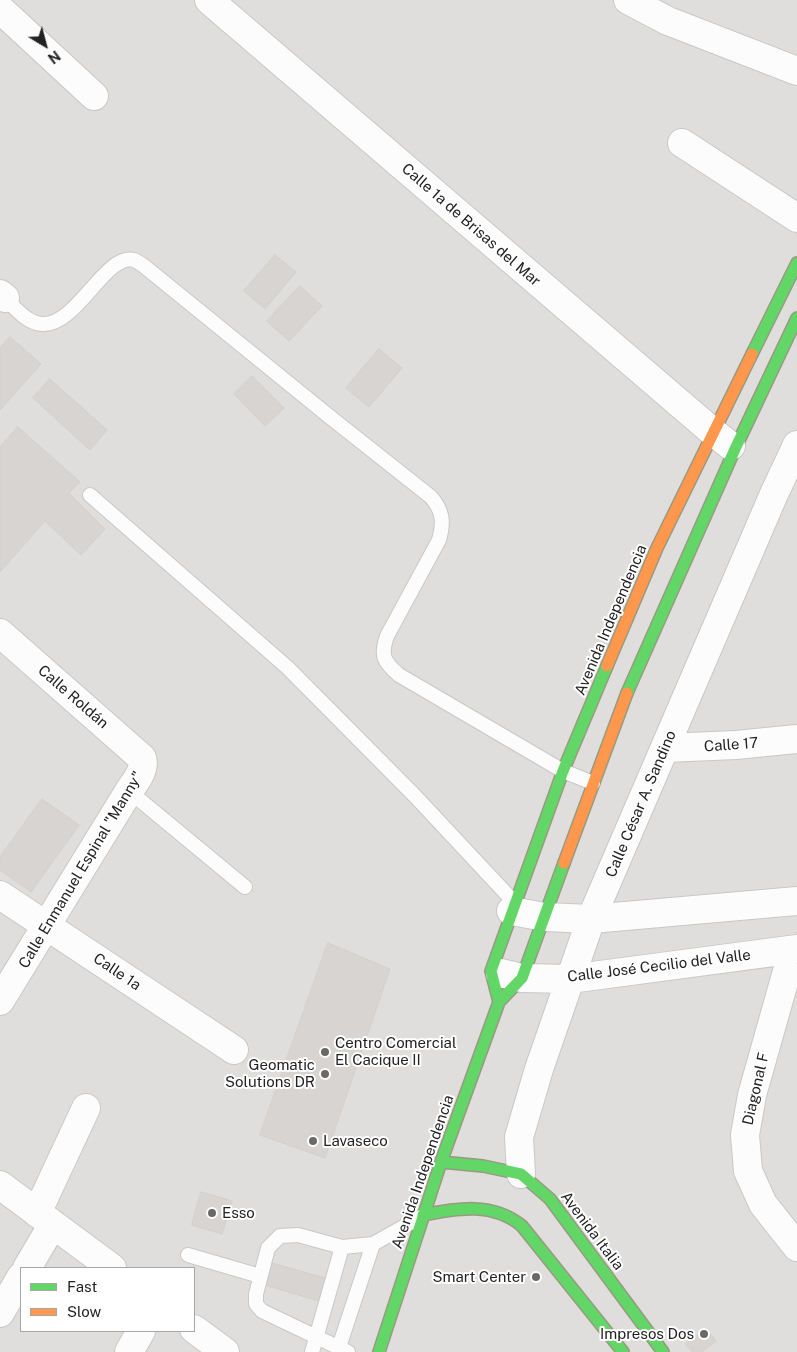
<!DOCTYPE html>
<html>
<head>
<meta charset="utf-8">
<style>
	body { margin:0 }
	#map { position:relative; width:797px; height:1352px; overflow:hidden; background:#f0eeeb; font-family:"Public Sans",sans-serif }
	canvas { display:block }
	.legend { position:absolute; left:20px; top:1267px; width:175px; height:65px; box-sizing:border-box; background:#fff; border:1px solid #a7a7a7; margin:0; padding:6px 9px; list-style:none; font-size:15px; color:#222 }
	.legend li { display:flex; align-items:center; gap:10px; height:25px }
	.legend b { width:25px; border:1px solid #a7a7a7 }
	.north { position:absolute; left:20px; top:20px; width:50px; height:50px; -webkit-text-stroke:4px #fff; paint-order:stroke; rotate:143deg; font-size:14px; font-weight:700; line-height:20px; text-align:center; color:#222 }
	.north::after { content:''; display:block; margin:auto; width:18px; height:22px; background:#222; clip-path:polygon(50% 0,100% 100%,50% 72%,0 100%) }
</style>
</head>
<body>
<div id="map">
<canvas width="797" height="1352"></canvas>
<ul class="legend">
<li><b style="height:6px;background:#63d668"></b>Fast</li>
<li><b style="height:6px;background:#ff974d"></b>Slow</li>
</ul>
<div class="north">N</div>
</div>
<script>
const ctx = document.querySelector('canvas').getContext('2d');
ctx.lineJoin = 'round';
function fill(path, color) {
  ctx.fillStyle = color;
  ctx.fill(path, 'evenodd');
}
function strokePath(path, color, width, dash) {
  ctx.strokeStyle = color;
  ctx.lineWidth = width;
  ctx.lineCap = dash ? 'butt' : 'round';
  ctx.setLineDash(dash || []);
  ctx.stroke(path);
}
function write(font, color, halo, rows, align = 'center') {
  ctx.font = font + ' "Public Sans",sans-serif';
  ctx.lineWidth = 4;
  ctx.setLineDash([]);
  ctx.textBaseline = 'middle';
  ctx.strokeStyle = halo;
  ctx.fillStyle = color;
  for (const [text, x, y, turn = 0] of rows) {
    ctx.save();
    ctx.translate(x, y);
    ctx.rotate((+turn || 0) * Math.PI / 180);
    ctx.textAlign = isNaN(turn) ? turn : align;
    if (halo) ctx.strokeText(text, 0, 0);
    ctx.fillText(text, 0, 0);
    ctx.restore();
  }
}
fill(new Path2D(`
	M0,0H797V1352H0ZM21,1268H194V1331H21Z`), '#dfdedc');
const building = new Path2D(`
	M275,255L296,272L265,309L244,291Z
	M300,286L322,306L289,341L267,321Z
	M10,337L41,364L0,410V348Z
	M379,349L402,368L369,407L346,388Z
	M252,376L284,408L265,426L234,394Z
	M50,379L107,430L90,450L33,398Z
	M18,427L80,482L69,493L105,529L81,555L45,521L0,572V447Z
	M42,799L79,825L31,892L0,870V857Z
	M328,943L390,969L325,1158L260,1135Z
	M201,1192L232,1201L222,1234L192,1225Z
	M272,1263L328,1279L322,1302L265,1285Z
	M706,1328L716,1341L702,1352H692L686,1344Z`);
fill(building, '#d7d4d2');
strokePath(building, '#d3d0cc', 1);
const lane = new Path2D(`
	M5,298C15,308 27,323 42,324C76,327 106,252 134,260C137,261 141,264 144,266L330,417L431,497C443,511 444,522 439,540L387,636C380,656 384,662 399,675L563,771L593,783
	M90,495L288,668L415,796L515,903
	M129,791L245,887
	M188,1255L260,1276
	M339,1347L373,1244
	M312,1352L342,1247
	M348,1352L262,1311L256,1304V1294L268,1248L280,1236L298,1235L342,1247L373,1244L421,1217`);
const street = new Path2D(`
	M209,0L713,432L731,446
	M628,0L668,21L797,71
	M0,9L94,96
	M682,143L797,218
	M0,294L5,298
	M0,633L142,758C146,770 135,782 129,791L0,1001
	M665,748L736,745L797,739
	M0,895L234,1050
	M511,911L545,917L591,919L797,901
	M793,950L752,1095L745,1135L748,1171L763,1204L797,1247
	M500,973L522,978L570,979L797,949
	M521,1174L519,1137L539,1069L591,919L774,494L797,445
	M0,1185L112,1268
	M37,1213L86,1108
	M27,1268L53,1224
	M0,1313L21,1277
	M194,1329L225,1352
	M129,1352L141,1331`);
const fast = new Path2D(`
	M752,354L797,263
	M627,693L735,449L797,318
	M499,1002L491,971L563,771L607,666
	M441,1162L483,1166L521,1174L550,1199L663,1352
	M423,1215C458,1208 493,1202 522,1226L623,1352
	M379,1352L441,1162L499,1002L522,978L564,863`);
const slow = new Path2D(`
	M607,666L657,548L752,354
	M564,863L627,693`);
strokePath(lane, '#c9c8c7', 16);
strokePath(street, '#c9c8c7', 30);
strokePath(fast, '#999a82', 14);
strokePath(slow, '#999a82', 14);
strokePath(lane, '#fdfcfc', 14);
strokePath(street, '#fdfcfc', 28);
strokePath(fast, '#63d668', 11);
strokePath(slow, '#ff974d', 11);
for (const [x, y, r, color] of [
	[325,1052,5,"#6a6968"],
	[325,1074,5,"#6a6968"],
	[313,1141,5,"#6a6968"],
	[212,1213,5,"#6a6968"],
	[536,1277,5,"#6a6968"],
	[704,1334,5,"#6a6968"]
]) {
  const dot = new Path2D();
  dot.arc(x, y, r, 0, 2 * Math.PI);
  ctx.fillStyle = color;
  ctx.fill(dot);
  strokePath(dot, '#fff', 2);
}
write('15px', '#222', '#fff', [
	["Calle 1a de Brisas del Mar",471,225,41],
	["Avenida Independencia",611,620,-67],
	["Calle Roldán",73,697,41],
	["Calle 17",731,745,-4],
	["Calle César A. Sandino",641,804,-67],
	["Calle Enmanuel Espinal \"Manny\"",81,870,-59],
	["Calle José Cecilio del Valle",659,966,-7],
	["Calle 1a",117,972,34],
	["Diagonal F",756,1089,-77],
	["Avenida Independencia",423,1172,-71],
	["Avenida Italia",592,1231,53]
]);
write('15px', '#222', '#fff', [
	["Centro Comercial",335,1043],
	["El Cacique II",335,1060],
	["Geomatic",315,1065,"right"],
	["Solutions DR",315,1082,"right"],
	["Lavaseco",323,1141],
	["Esso",222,1213],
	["Smart Center",526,1277,"right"],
	["Impresos Dos",694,1334,"right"]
], 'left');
</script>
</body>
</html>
